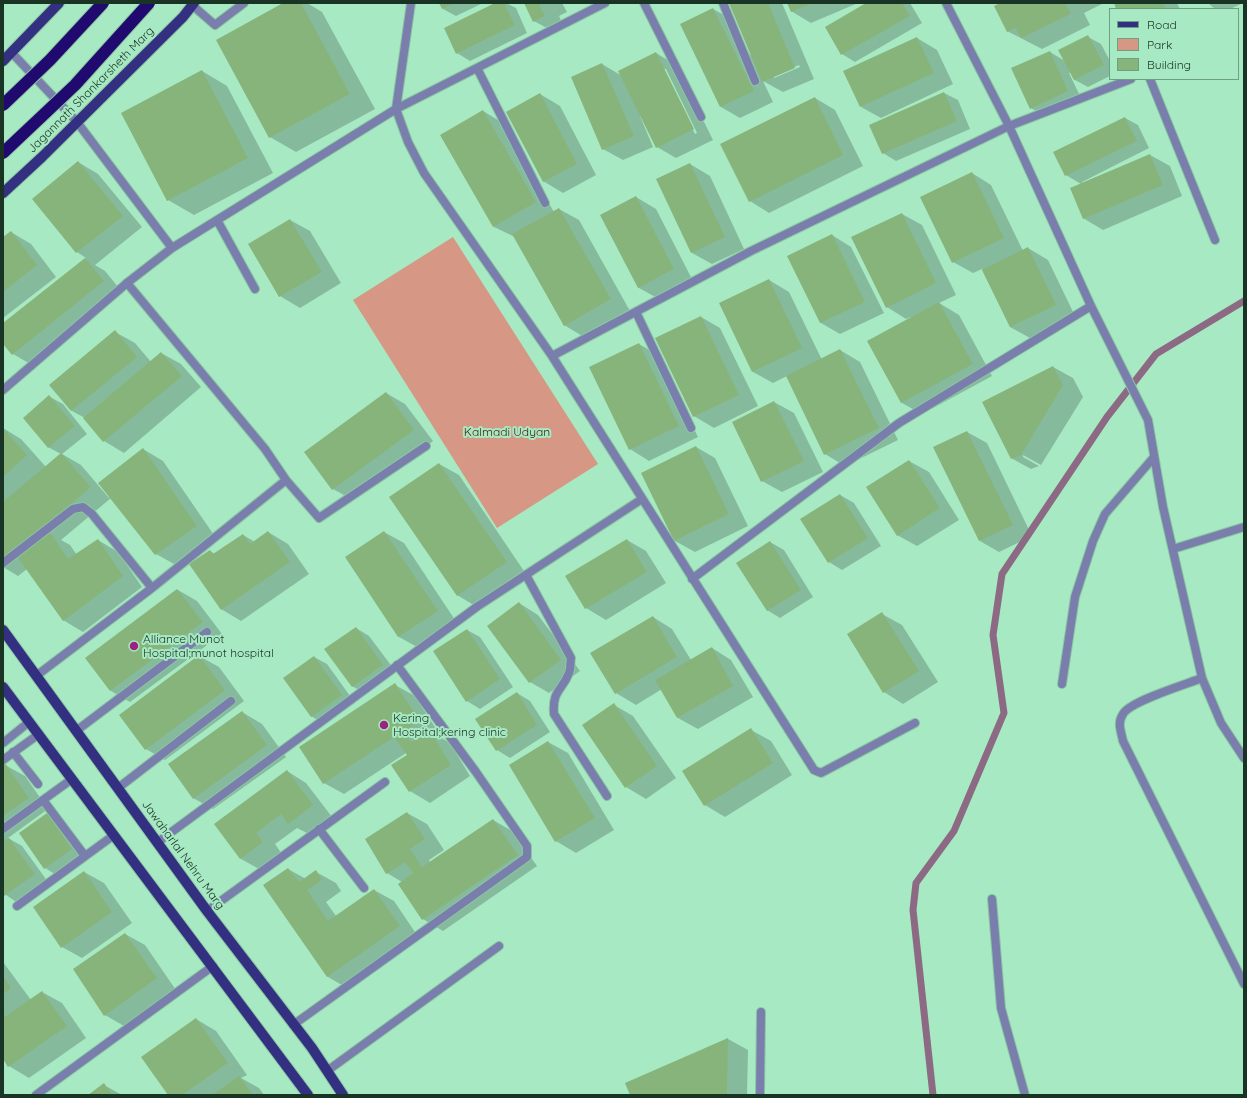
<!DOCTYPE html>
<html>
<head>
<meta charset="utf-8">
<style>
	body { margin:0 }
	#map { position:relative; width:1247px; height:1098px; overflow:hidden; background:#a7e9c3; font-family:Quicksand,sans-serif }
	canvas { display:block }
	.frame { position:absolute; inset:0; border:4px solid #193425; pointer-events:none }
	.legend { position:absolute; left:1109px; top:8px; width:130px; height:72px; box-sizing:border-box; background:#a7e9c3; border:1px solid #6ea184; margin:0; padding:5px 7px; list-style:none; font-size:12px; color:#193425 }
	.legend li { display:flex; align-items:center; gap:8px; height:20px }
	.legend b { width:20px; border:1px solid #6ea184 }
</style>
</head>
<body>
<div id="map">
<canvas width="1247" height="1098"></canvas>
<div class="frame"></div>
<ul class="legend">
<li><b style="height:5px;background:#333081"></b>Road</li>
<li><b style="height:11px;background:#d69884"></b>Park</li>
<li><b style="height:11px;background:#87b47a"></b>Building</li>
</ul>
</div>
<script>
const ctx = document.querySelector('canvas').getContext('2d');
ctx.lineJoin = 'round';
function fill(path, color) {
  ctx.fillStyle = color;
  ctx.fill(path, 'evenodd');
}
function strokePath(path, color, width, dash) {
  ctx.strokeStyle = color;
  ctx.lineWidth = width;
  ctx.lineCap = dash ? 'butt' : 'round';
  ctx.setLineDash(dash || []);
  ctx.stroke(path);
}
function write(font, color, halo, rows, align = 'center') {
  ctx.font = font + ' Quicksand,sans-serif';
  ctx.lineWidth = 4;
  ctx.setLineDash([]);
  ctx.textBaseline = 'middle';
  ctx.strokeStyle = halo;
  ctx.fillStyle = color;
  for (const [text, x, y, turn = 0] of rows) {
    ctx.save();
    ctx.translate(x, y);
    ctx.rotate((+turn || 0) * Math.PI / 180);
    ctx.textAlign = isNaN(turn) ? turn : align;
    if (halo) ctx.strokeText(text, 0, 0);
    ctx.fillText(text, 0, 0);
    ctx.restore();
  }
}
fill(new Path2D(`
	M453,237L598,464L497,528L353,300Z`), '#d69884');
fill(new Path2D(`
	M285,3H307L322,12L375,109L296,152L270,137Z
	M440,3H483L456,16L443,9Z
	M498,3H506L516,8L527,33L470,61L457,53Z
	M526,3H562L567,12L559,16L564,27L554,32L534,21Z
	M730,3H782L814,79L783,92L763,81L773,102L740,118L721,107L713,9L733,20L750,55H752ZM799,65L800,67L774,78V76Z
	M788,3H858L811,23L791,11Z
	M868,3H910L922,23L855,62L842,54Z
	M1003,3H1102V4L1084,13L1090,25L1042,49L1007,31Z
	M1115,3H1177L1180,9H1118Z
	M1208,3H1243L1230,9H1215Z
	M1088,37L1101,44L1110,61V76L1088,87L1075,80L1071,72L1069,73L1081,98L1044,116L1031,108L1050,52L1065,61Z
	M917,38L937,50L953,84L881,118L861,107Z
	M656,53L676,65L713,140L676,158L657,147L641,115L640,116L653,147L623,160L603,149L602,64L622,76ZM663,69H666L697,133L695,134Z
	M202,71L227,86L273,173L194,215L168,200Z
	M944,93L958,100L970,129L896,161L883,153L871,125Z
	M540,94L560,106L596,175L563,193L543,181Z
	M815,98L835,110L863,166L769,213L750,201Z
	M483,111L503,123L554,212L559,209L579,220L630,311L584,337L564,325L515,237L494,227L442,135Z
	M1125,118L1138,125L1149,148L1082,182V183L1150,155L1170,166L1182,196L1103,230L1083,218L1081,184L1066,175Z
	M78,162L98,174L142,227L95,265L105,271L123,293L32,365L13,354L3,342V325L86,258L77,252L33,199Z
	M690,164L710,176L744,249L712,264L692,253L658,179Z
	M972,173L991,185L1023,251L1028,248L1048,260L1075,316L1030,338L1010,327L982,269L973,273L953,262Z
	M636,197L656,209L693,281L659,299L639,288L601,216Z
	M902,214L922,225L956,295L939,303L959,315L992,376L922,414L902,403L869,341L912,318L911,317L906,319L887,307Z
	M290,220L310,231L341,283L300,308L280,296L249,245Z
	M11,232L31,244L56,277L3,318V239Z
	M832,235L851,247L884,313L840,334L821,323L788,257Z
	M769,280L789,292L822,360L840,350L860,362L898,440L845,466L825,454L787,376L773,383L753,372L720,304Z
	M701,317L720,328L758,406L714,428L694,416Z
	M115,332L135,343L151,362L161,353L181,364L201,387L124,453L104,441L85,418L72,411L51,385Z
	M639,344L658,355L698,437L649,461L630,449Z
	M1053,367L1073,378L1083,397L1041,465L1023,455V457L1039,466L1031,469L1011,458Z
	M386,393L405,404L433,441L353,500L333,489Z
	M50,397L63,404L87,434L62,454L81,465L109,498L143,449L163,461L216,538L176,565L156,554L111,498L61,540L70,545L77,555L98,540L118,552L142,587L83,632L63,620L27,569L18,576L3,567V428L21,439L46,467L61,454L48,447Z
	M774,402L794,413L823,472L782,492L762,481Z
	M967,432L987,443L1032,536L999,552L980,541Z
	M696,447L715,458L748,526L695,552L675,541L642,473Z
	M909,461L929,472L959,520L917,546L897,535Z
	M439,464L459,475L526,574L477,607L457,595Z
	M840,495L854,503L881,546L842,570L829,562Z
	M268,532L288,544L309,574L241,621L221,609L210,551L215,554L243,535L255,542Z
	M384,532L404,543L457,623L419,648L399,637L346,557Z
	M627,540L646,551L666,583L606,620L586,608Z
	M770,542L784,550L813,597L780,618L767,610Z
	M178,590L197,601L222,634L130,702L111,691L86,658Z
	M519,603L538,615L580,671L549,693L530,682Z
	M882,614L902,625L938,682L903,704L884,692Z
	M653,617L672,629L691,660L712,648L731,660L753,697L698,729L678,718L662,689L636,705L616,693Z
	M356,628L369,636L396,672L366,694L352,686Z
	M467,630L480,637L513,687L480,709L467,701Z
	M199,656L219,667L244,701L165,760L146,749Z
	M314,657L327,664L355,703L324,724L311,716Z
	M395,685L415,696L438,732L435,734L450,743L470,776L430,803L410,791L408,755L406,753L344,794L324,783Z
	M517,693L530,701L550,732L510,758L497,750Z
	M614,705L633,716L676,778L646,799L626,787Z
	M242,712L262,724L286,757L213,809L193,798Z
	M751,730L771,741L792,775L725,817L705,805Z
	M548,742L568,753L614,830L576,853L556,841Z
	M5,765L25,776L48,809L8,838L22,846L48,882L18,903L3,893V766Z
	M287,771L306,783L332,817L309,834L297,828L275,844L282,854L261,870L241,859L215,824Z
	M407,813L427,824L444,850L429,860L430,862L493,820L512,831L537,866L443,931L423,919L399,884L402,882L387,873Z
	M47,814L60,822L85,857L58,876L45,868Z
	M288,869L306,879L316,872L336,883L341,891L326,902L336,916L374,890L394,901L419,938L347,988L328,977L264,886Z
	M84,872L104,883L132,923L82,958L62,947Z
	M125,934L145,945L176,990L124,1026L105,1015Z
	M3,962L31,1000L42,992L62,1003L86,1038L29,1078L9,1066L3,1058Z
	M196,1019L216,1031L247,1075L241,1078L259,1088L264,1095H169Z
	M728,1039L748,1050L747,1095H631L626,1083Z
	M104,1085L122,1095H89Z`), '#0003');
strokePath(new Path2D(`
	M933,1095L913,910L916,883L954,831L1004,713L993,635L1002,574L1107,417L1156,354L1244,301`), '#8d6a84', 7);
fill(new Path2D(`
	M283,3H301L350,94L269,138L216,40Z
	M439,3H455L442,9Z
	M495,3H504L515,25L456,54L444,28Z
	M524,3H543L539,5L545,16L533,22Z
	M729,3H768L795,68L762,82Z
	M787,3H812L791,12Z
	M866,3H902L910,16L841,55L825,27Z
	M1000,3H1065L1071,14L1021,38L1016,28L1007,32L994,6Z
	M1114,3H1163L1166,9H1116Z
	M713,8L754,91L720,107L680,24Z
	M1088,35L1104,65L1074,80L1058,50Z
	M917,37L934,73L860,107L843,71Z
	M1050,51L1068,91L1030,109L1011,68Z
	M656,52L694,129L656,148L618,71Z
	M602,63L634,136L602,150L571,77Z
	M202,70L248,158L167,201L121,113Z
	M944,92L957,121L882,154L869,125Z
	M540,93L577,164L543,182L506,112Z
	M815,97L843,155L749,202L720,144Z
	M483,110L536,202L493,227L440,135Z
	M1125,117L1137,141L1065,176L1053,152Z
	M1150,154L1163,185L1083,219L1070,188Z
	M78,161L123,216L76,253L32,199Z
	M690,163L725,237L691,253L656,179Z
	M972,172L1004,238L952,263L920,197Z
	M636,196L674,269L638,288L600,215Z
	M559,208L611,299L564,326L512,234Z
	M902,213L936,283L886,308L851,237Z
	M290,219L322,272L279,297L248,244Z
	M11,231L37,265L3,292V237Z
	M832,234L865,302L820,323L787,256Z
	M1028,247L1056,305L1010,327L982,270Z
	M85,258L104,281L12,355L3,344V323Z
	M769,279L802,348L752,372L719,303Z
	M939,302L973,364L901,403L867,341Z
	M701,316L739,395L693,417L655,338Z
	M115,330L137,357L71,411L49,385Z
	M639,343L679,426L629,450L589,367Z
	M840,349L879,428L824,455L786,376Z
	M161,352L182,376L103,442L83,418Z
	M1053,366L1063,385L1021,455L1011,459L982,402Z
	M386,392L414,430L332,490L304,452Z
	M49,395L75,426L48,448L23,418Z
	M774,401L804,461L761,482L732,422Z
	M3,428L27,455L3,477Z
	M967,431L1013,525L979,541L933,447Z
	M696,446L729,514L674,541L641,473Z
	M143,448L197,526L155,555L98,483Z
	M61,453L91,487L3,561V502Z
	M909,460L940,508L897,536L866,487Z
	M439,463L507,562L457,596L389,497Z
	M840,494L868,538L828,563L800,519Z
	M268,531L290,562L221,610L189,564L210,550L213,554L243,534L250,544Z
	M384,531L438,611L398,637L345,557Z
	M50,532L68,559L98,539L123,576L63,621L16,555Z
	M627,539L647,572L585,609L565,576Z
	M770,541L801,590L767,611L736,563Z
	M177,589L203,622L110,691L85,658Z
	M519,602L561,660L529,683L487,626Z
	M882,612L919,671L883,693L847,634Z
	M653,616L677,657L615,694L590,653Z
	M356,627L383,665L352,687L324,649Z
	M467,629L500,679L466,702L433,651Z
	M712,647L733,686L677,718L655,680Z
	M199,655L225,690L145,750L119,715Z
	M314,656L342,695L311,717L283,678Z
	M395,683L419,720L404,731L411,742L430,730L451,765L409,792L391,765L407,755L394,737L323,784L299,747Z
	M517,692L537,725L496,751L475,719Z
	M614,703L657,766L625,788L582,725Z
	M242,711L267,745L193,799L168,764Z
	M751,728L773,763L704,806L682,771Z
	M548,741L595,818L555,842L509,765Z
	M5,763L29,798L3,816V765Z
	M287,770L313,805L288,824L281,814L256,833L263,842L240,859L214,824Z
	M407,812L425,839L410,849L422,867L493,819L518,855L422,920L398,884L413,873L405,862L386,874L365,839Z
	M47,813L72,849L44,869L19,833Z
	M9,838L35,874L4,896L3,842Z
	M288,868L299,882L316,870L322,880L307,890L328,921L374,889L400,926L327,977L263,885Z
	M84,871L112,912L61,948L33,907Z
	M125,933L157,978L104,1016L73,969Z
	M3,976L11,988L3,994Z
	M42,991L67,1026L8,1067L3,1059V1018Z
	M196,1018L228,1063L182,1095H168L141,1057Z
	M728,1038L727,1095H630L625,1083Z
	M239,1076L253,1095H212Z
	M104,1083L112,1095H88Z`), '#87b47a');
const lane = new Path2D(`
	M192,5L215,25L244,3
	M286,480L319,518L426,446
	M3,563L73,509L83,507L92,514L152,588
	M36,676L152,588L286,480L265,449L127,283
	M3,743L29,722
	M13,752L38,784
	M3,760L39,734
	M43,800L85,856
	M3,829L72,779
	M319,829L364,888
	M158,842L478,606L642,499
	M17,906L114,835
	M207,911L385,782
	M293,1025L527,857V846L476,772L397,665
	M327,1071L499,946`);
const street = new Path2D(`
	M411,3L396,109L408,142L424,173L552,356L814,770L821,773L915,723
	M644,3L701,117
	M723,3L755,81
	M946,3L1009,126L1091,306L1148,420L1163,507L1202,678L1221,723L1244,758
	M12,53L77,122L172,248
	M477,68L545,203
	M1150,79L1215,240
	M217,220L255,289
	M636,312L691,428
	M552,356L751,251L1009,126L1131,79
	M3,390L127,283L172,248L396,109L605,3
	M1173,549L1244,527
	M526,575L571,658C570,662 571,669 569,673C562,691 552,690 554,714L607,796
	M692,579L899,423L1091,306
	M1202,678C1187,684 1130,701 1123,714C1117,723 1121,731 1123,741L1244,984
	M1062,684L1075,597L1093,541L1105,514L1154,457
	M76,731L207,632
	M118,788L231,701
	M992,899L1001,1008L1025,1095
	M36,1095L213,966
	M760,1095L761,1012`);
const primary = new Path2D(`
	M3,61L59,3
	M3,193L42,157L183,17L194,3
	M3,630L207,911L312,1048L343,1095
	M3,687L308,1095`);
strokePath(lane, '#8bc5a3', 10);
strokePath(street, '#8bc5a3', 10);
strokePath(primary, '#8bc5a3', 12);
strokePath(lane, '#797eac', 8);
strokePath(street, '#797eac', 8);
strokePath(primary, '#333081', 10);
const highwayBridge = new Path2D(`
	M3,105L50,60L103,3
	M3,153L75,85L149,3`);
strokePath(highwayBridge, '#8bc5a3', 14, []);
strokePath(highwayBridge, '#20096f', 12);
for (const [x, y, r, color] of [
	[134,646,5,"#9a247f"],
	[384,725,5,"#9a247f"]
]) {
  const dot = new Path2D();
  dot.arc(x, y, r, 0, 2 * Math.PI);
  ctx.fillStyle = color;
  ctx.fill(dot);
  strokePath(dot, '#a7e9c3', 1.5);
}
write('12px', '#193425', '#a7e9c3', [
	["Jagannath Shankarsheth Marg",91,90,-45],
	["Jawaharlal Nehru Marg",183,855,54]
]);
write('12px', '#491b0b', '#a7e9c3', [
	["Kalmadi Udyan",507,432]
]);
write('12px', '#193425', '#a7e9c3', [
	["Alliance Munot",143,639],
	["Hospital;munot hospital",143,653],
	["Kering",393,718],
	["Hospital;kering clinic",393,732]
], 'left');
</script>
</body>
</html>
